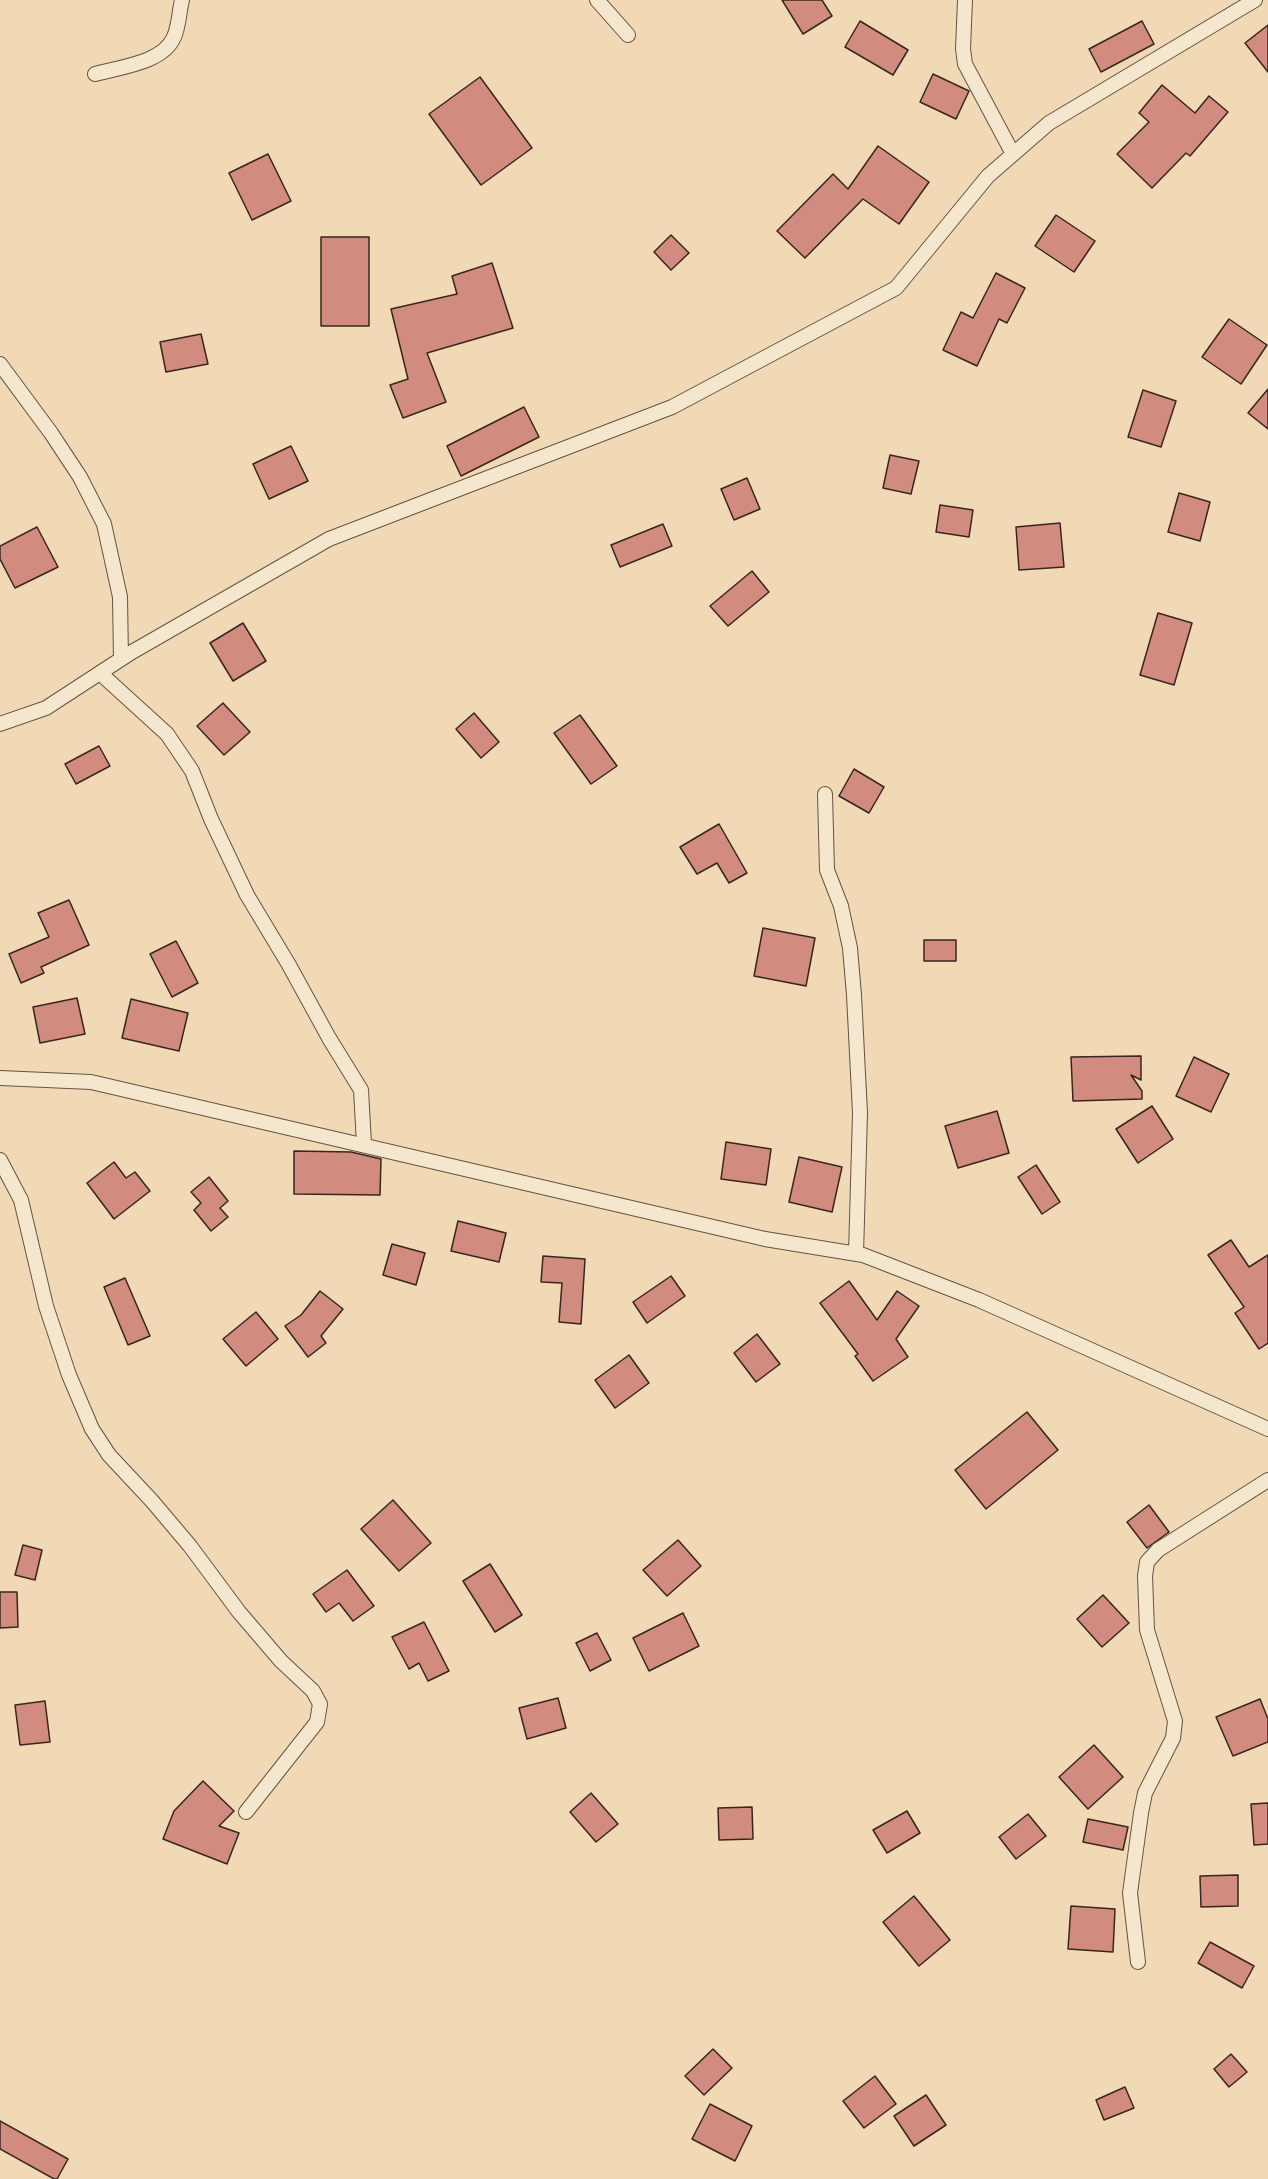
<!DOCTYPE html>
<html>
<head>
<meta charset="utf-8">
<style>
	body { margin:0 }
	canvas { display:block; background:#f0d9b4 }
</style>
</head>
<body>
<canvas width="1268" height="2179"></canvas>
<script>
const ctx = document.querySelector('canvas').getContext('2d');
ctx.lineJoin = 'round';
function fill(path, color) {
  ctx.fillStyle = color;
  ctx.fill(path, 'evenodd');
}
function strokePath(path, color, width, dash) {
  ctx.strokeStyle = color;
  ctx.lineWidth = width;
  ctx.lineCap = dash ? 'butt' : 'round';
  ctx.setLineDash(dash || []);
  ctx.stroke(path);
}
const building = new Path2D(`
	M782,0H822L832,16L803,34Z
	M860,21L908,50L893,75L845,47Z
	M1142,21L1154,44L1101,72L1089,49Z
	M1268,25V72L1245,43Z
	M933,74L969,91L956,119L920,102Z
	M480,77L532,148L481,185L429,114Z
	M1162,85L1195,113L1209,96L1228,112L1190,156L1186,153L1152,188L1117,154L1149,122L1139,113Z
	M878,146L929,182L899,224L863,199L805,258L777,231L833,174L848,189Z
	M268,154L291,201L252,220L229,173Z
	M1056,215L1095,241L1074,272L1035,246Z
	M671,235L689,253L671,270L654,252Z
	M321,237H369V326H321Z
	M492,263L513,328L427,353L446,402L403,418L390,385L408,379L391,309L457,294L452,276Z
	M996,273L1025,288L1007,323L999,319L977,366L943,350L961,312L973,318Z
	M1229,319L1267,345L1241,384L1202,357Z
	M201,334L208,364L166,372L160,342Z
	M1268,389V429L1248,413Z
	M1143,390L1176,401L1161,447L1128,437Z
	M524,407L539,437L461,476L447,446Z
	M291,446L308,481L269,499L253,464Z
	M890,455L919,461L911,494L883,488Z
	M747,478L760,509L734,520L721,489Z
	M1179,493L1210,502L1200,541L1168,532Z
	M940,505L973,510L969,537L936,532Z
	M1060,523L1064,567L1019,570L1016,527Z
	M663,524L672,546L620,567L611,545Z
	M37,527L58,567L15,588L0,559V546Z
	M752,571L769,592L728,626L710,606Z
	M1158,613L1192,623L1174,685L1140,675Z
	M243,623L266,661L233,681L210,643Z
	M223,703L250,732L224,755L197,726Z
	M474,713L499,742L481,758L456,729Z
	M580,715L617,766L591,784L554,733Z
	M99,746L110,766L76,784L65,764Z
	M854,769L884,787L869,813L839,796Z
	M719,824L747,873L729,883L717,863L697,874L680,847Z
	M69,900L89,945L41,967L44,973L21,983L9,954L49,937L38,913Z
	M763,928L815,938L806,986L754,976Z
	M924,940H956V961H924Z
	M176,941L198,983L172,997L150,954Z
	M77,998L85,1034L40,1043L33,1007Z
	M131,999L188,1013L179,1051L122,1038Z
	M1141,1056V1080L1131,1075L1142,1091V1099L1073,1101L1071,1057Z
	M1194,1057L1229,1074L1211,1112L1176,1096Z
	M1152,1106L1173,1139L1138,1163L1116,1129Z
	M997,1111L1009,1153L958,1168L945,1126Z
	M726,1142L771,1149L766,1185L721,1179Z
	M294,1151L351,1152L381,1159L380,1195L294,1194Z
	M799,1157L842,1167L832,1212L789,1202Z
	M114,1162L126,1178L135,1172L150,1191L114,1219L87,1183Z
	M1036,1165L1060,1202L1042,1214L1018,1177Z
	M209,1177L228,1201L220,1208L228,1217L211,1231L194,1210L201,1203L191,1192Z
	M458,1221L506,1233L499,1262L451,1251Z
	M1231,1240L1249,1267L1268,1255V1343L1259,1349L1235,1313L1244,1307L1208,1255Z
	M392,1244L425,1253L416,1285L383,1275Z
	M543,1256L585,1259L581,1324L559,1322L562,1283L541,1282Z
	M671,1276L685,1296L647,1323L633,1302Z
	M125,1278L150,1336L128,1345L104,1287Z
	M849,1281L877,1320L897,1291L919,1306L896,1339L908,1357L873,1381L855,1356L858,1354L820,1303Z
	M320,1291L343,1309L321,1336L326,1343L308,1357L285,1326L301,1315Z
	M256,1312L278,1339L246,1366L223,1339Z
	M757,1334L780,1364L756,1382L734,1353Z
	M629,1355L649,1383L615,1408L595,1380Z
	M1027,1412L1058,1450L986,1509L955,1470Z
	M393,1500L431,1543L399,1571L361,1529Z
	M1149,1505L1169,1532L1147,1548L1127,1522Z
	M678,1540L701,1566L667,1596L643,1570Z
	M23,1545L42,1550L35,1580L15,1575Z
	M490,1564L522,1615L495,1632L463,1581Z
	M347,1570L374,1606L353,1621L339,1603L326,1612L313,1594Z
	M0,1592H17L18,1627L0,1628Z
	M1103,1595L1129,1623L1102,1647L1077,1619Z
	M683,1613L699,1646L649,1671L633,1638Z
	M424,1622L449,1671L428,1681L419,1663L409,1669L392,1637Z
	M597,1633L611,1660L590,1671L576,1643Z
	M558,1698L566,1728L527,1739L519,1708Z
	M1260,1699L1268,1719V1742L1233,1756L1216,1717Z
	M45,1701L50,1742L20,1745L15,1705Z
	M1094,1745L1123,1777L1088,1809L1059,1777Z
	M203,1781L234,1811L219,1826L239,1833L227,1864L163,1839L174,1811Z
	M591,1793L618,1824L596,1842L570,1812Z
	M1268,1803V1844L1254,1845L1251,1804Z
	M752,1807L753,1839L719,1840L718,1808Z
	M907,1811L920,1833L887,1853L873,1830Z
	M1028,1814L1046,1836L1016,1859L999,1837Z
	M1088,1819L1128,1827L1123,1850L1083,1842Z
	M1238,1875V1906L1201,1907L1200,1876Z
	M914,1896L950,1940L919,1966L883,1922Z
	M1071,1906L1115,1909L1113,1952L1068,1949Z
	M1210,1942L1254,1966L1242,1988L1198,1963Z
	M713,2049L732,2068L704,2095L685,2076Z
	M1231,2054L1247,2072L1229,2087L1214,2069Z
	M875,2076L896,2104L864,2128L843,2101Z
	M1125,2087L1134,2108L1104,2120L1096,2100Z
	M926,2095L946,2125L914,2146L894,2116Z
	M710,2104L752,2126L735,2161L692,2139Z
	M0,2121L68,2159L57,2179H54L0,2149Z`);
fill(building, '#d28b7f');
strokePath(building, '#38261f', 1.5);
const street = new Path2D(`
	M597,0L628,35
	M965,0L963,49L965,64L1013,154
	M95,74C120,67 163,63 174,37C179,26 179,12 182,0
	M0,364L51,433L80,477L104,524L120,597L121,659
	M100,673L167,734L192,771L211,819L247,895L289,965L329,1038L361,1090L364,1144
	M0,724L46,708L132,652L329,539L672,407L896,288L988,176L1049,123L1255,0
	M825,794L827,870L841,906L850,948L854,995L860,1113L856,1254
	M0,1078L91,1082L765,1239L863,1255L979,1300L1268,1429
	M0,1160L21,1200L46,1306L69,1375L92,1429L109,1455L152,1501L190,1546L239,1612L281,1661L313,1691L320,1704L317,1722L246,1812
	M1138,1962L1130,1893L1141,1813L1145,1793L1173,1738L1175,1721L1147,1630L1145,1576L1147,1562L1158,1550L1268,1480`);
strokePath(street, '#665344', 16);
strokePath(street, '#f5e6ce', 14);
</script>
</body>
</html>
